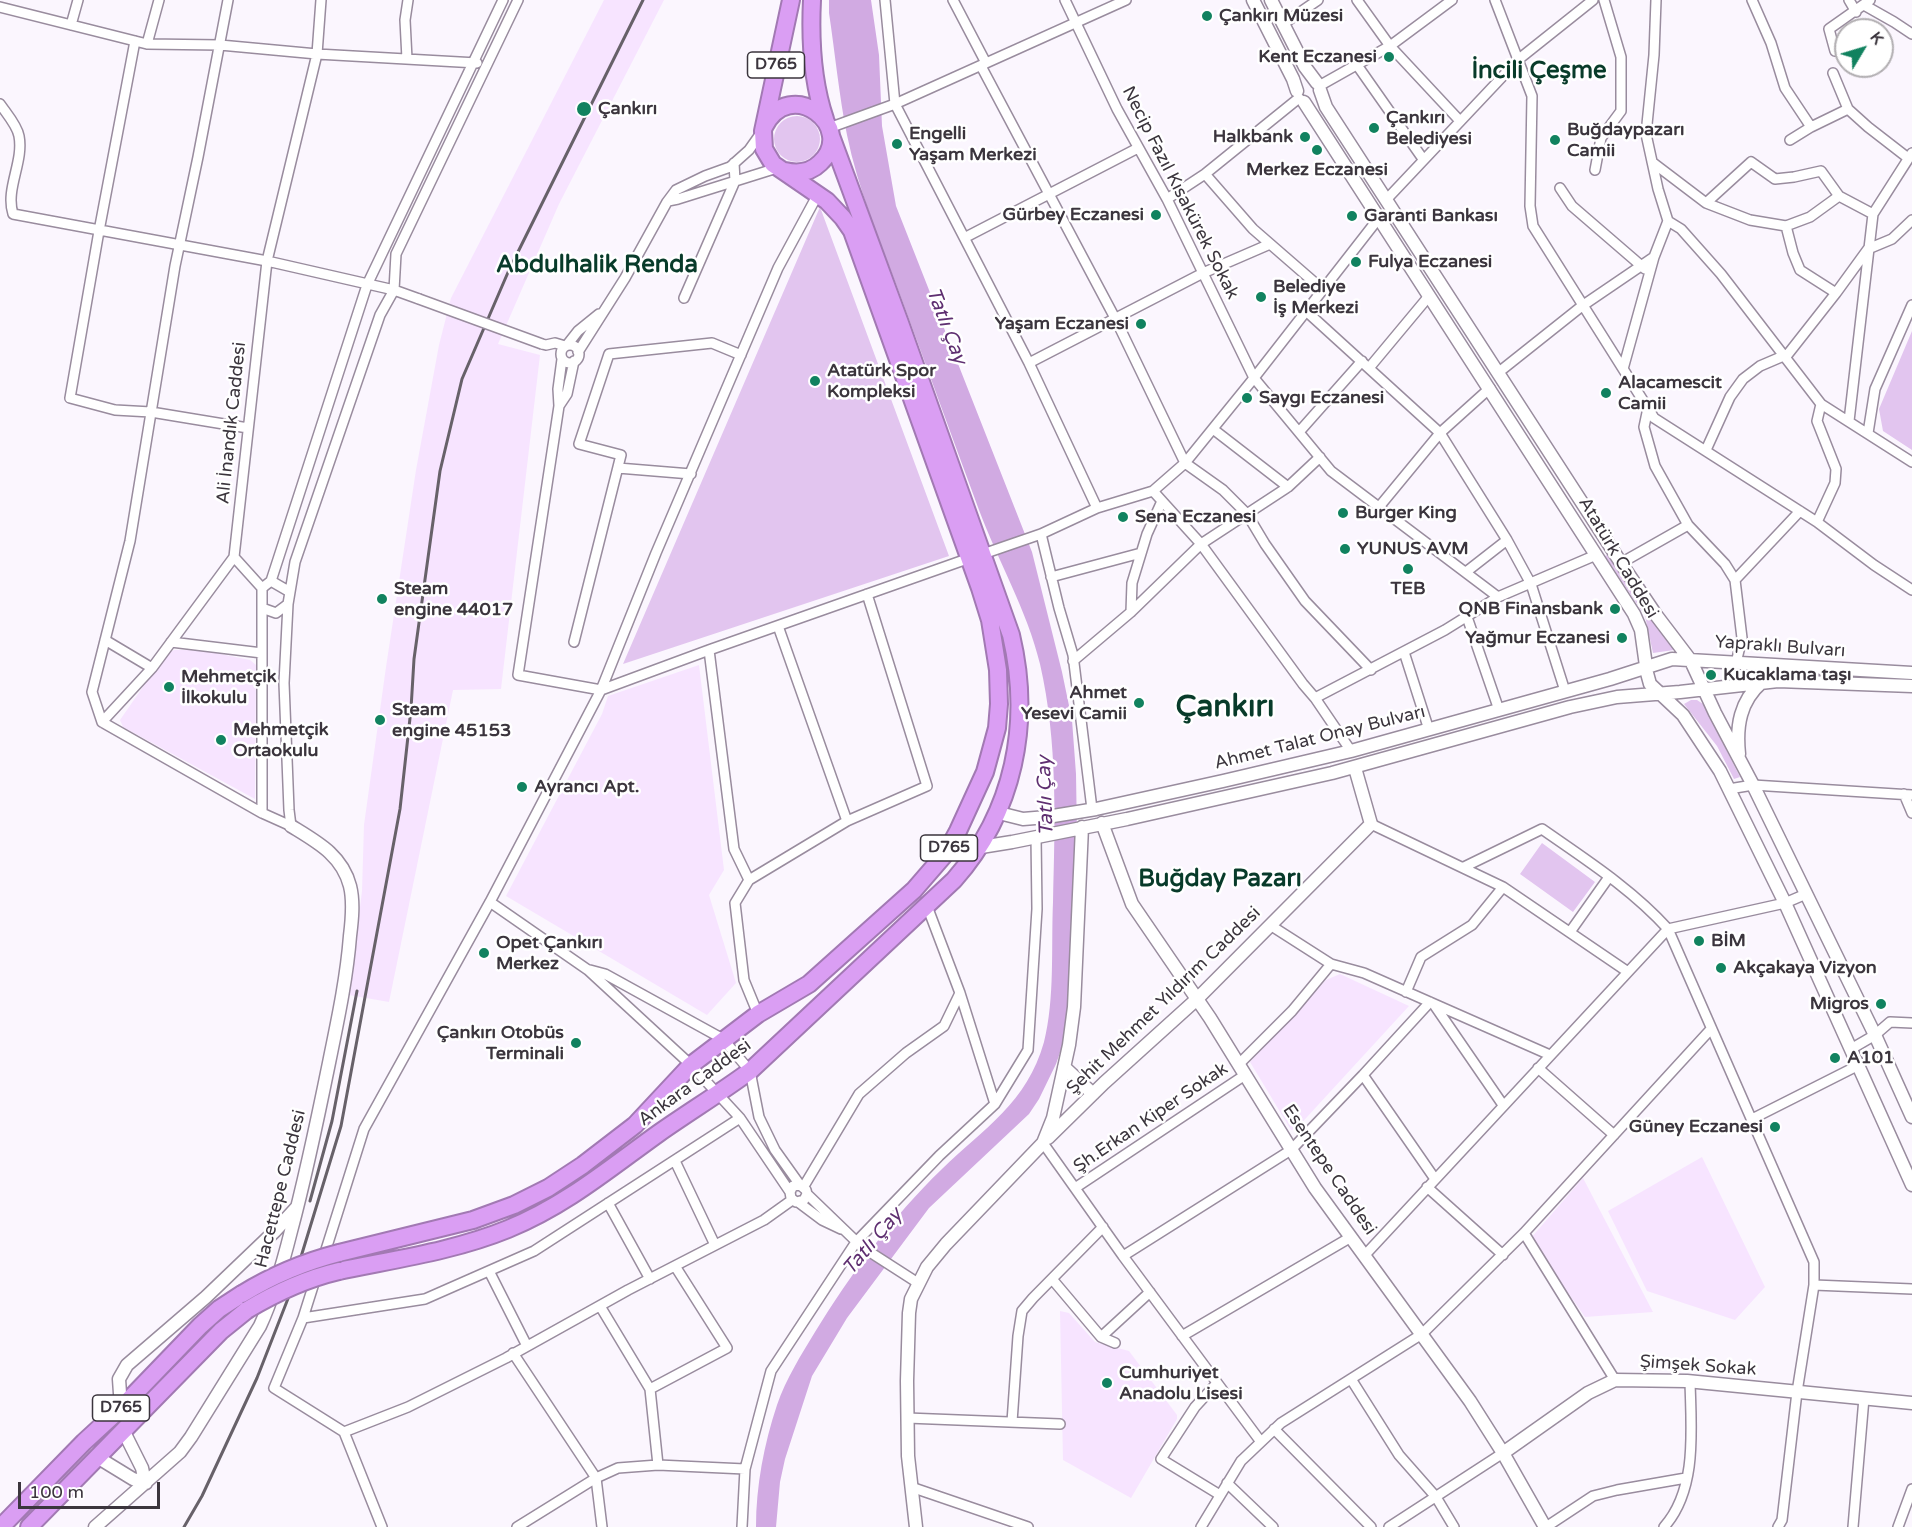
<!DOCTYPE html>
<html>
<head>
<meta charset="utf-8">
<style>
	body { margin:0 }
	#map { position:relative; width:1912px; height:1527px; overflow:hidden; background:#fbf6fe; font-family:"Varela Round",sans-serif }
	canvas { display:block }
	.north { position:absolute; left:1834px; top:18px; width:60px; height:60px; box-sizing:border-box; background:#fff; border:2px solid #b1aeb1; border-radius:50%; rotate:52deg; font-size:16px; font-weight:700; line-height:24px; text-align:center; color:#3b353d }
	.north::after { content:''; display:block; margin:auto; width:21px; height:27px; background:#11825f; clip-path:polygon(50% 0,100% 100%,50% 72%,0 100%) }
	.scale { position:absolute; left:18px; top:1482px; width:142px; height:27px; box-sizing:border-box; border:3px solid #3b353d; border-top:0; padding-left:8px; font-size:18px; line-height:21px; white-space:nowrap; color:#3b353d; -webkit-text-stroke:4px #fff; paint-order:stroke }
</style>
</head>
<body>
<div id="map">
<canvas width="1912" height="1527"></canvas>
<div class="north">K</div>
<div class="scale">100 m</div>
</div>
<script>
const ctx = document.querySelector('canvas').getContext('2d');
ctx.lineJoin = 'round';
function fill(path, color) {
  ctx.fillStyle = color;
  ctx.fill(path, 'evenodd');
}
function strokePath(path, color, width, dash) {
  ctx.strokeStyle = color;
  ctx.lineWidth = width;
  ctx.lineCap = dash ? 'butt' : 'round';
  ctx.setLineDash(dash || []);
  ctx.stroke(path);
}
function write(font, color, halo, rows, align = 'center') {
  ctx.font = font + ' "Varela Round",sans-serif';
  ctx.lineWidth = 5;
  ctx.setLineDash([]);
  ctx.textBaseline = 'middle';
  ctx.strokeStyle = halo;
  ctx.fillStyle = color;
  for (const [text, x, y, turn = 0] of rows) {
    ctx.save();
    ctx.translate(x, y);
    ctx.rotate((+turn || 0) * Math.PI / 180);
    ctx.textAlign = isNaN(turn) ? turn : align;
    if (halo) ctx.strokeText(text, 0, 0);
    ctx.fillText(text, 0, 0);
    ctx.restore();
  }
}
fill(new Path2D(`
	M604,0H664L559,204L498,344L540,355L501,689L453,690L389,1002L349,995L362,891L364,825L386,667L416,470L439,345L451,298Z
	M174,650H201L250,660L256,665L255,799L123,727L120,720L165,655Z
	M699,665L724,870L709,895L736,983L707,1015L506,896L602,714L608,696Z
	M1340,974L1409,1006L1296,1129L1291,1130L1250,1062L1326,980Z
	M1702,1157L1765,1287L1735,1320L1647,1291L1608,1211Z
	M1583,1178L1653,1312L1585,1317L1530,1239Z
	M1060,1311L1069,1313L1095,1342L1129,1351L1177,1415V1419L1131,1498L1063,1460Z`), '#f7e4ff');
fill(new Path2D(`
	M774 139a23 23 0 1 1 46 0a23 23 0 1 1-46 0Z
	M820,207L949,556L623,664Z
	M1912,331V450L1883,431L1879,409Z
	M1607,555L1675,648L1674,650L1653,653L1645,616L1605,556Z
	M1691,700H1697L1703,704L1740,777L1734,779L1717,746L1684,704Z
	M1542,843L1595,882L1573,912L1520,874Z`), '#e2c5ef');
fill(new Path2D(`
	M829,0H871L879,55L882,126L896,206L1032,552L1062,672L1072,720L1076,774L1077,836L1066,1025L1062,1047L1056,1064L1039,1099L1029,1114L929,1208L847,1318L812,1376L785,1459L780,1482L776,1527H756C756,1486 764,1444 777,1405C786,1379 801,1355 815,1332C851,1274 892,1217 942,1169C984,1128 1027,1103 1044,1042C1055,998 1051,948 1053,902C1055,823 1058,742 1040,664C1027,610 998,561 979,510C952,437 926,365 899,292C880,241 858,189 847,135C839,95 835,53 829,13Z`), '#d1aae2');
const street = new Path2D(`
	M228,0L198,157L175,266L130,541L92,692L102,722L262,813
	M885,0L895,104L1029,363L1097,508
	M953,0L986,63
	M1065,0L1117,109L1167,199L1254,378L1331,471L1498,597
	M1357,0L1390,46L1460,121
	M1495,0L1532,96L1530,206L1533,226L1654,418L1817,522L1874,565L1912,590
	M1752,0L1771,43L1785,88L1811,127
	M1849,0L1856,12
	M1864,5L1894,22L1912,34
	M0,7L147,44L220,45L317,54L477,63
	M1283,24L1318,0
	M71,25L78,0
	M135,41L99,231L70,398L115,410L151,412L248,428
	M147,44L159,0
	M1835,51L1829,29L1870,0
	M407,59L405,20L408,0
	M1357,65L1423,159
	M981,66L1116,320L1185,463L1223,490L1247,514L1265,544L1305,601L1371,670
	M1833,73L1848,109L1868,127L1908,158
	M1319,86L1390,46L1452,0
	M0,104C6,113 17,125 19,136C24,162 5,189 13,214L267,261L394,290L419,299
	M829,128L895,104L1126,0
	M1790,140L1811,127L1848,109
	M1652,162L1706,203L1750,220L1786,226L1810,217L1839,196
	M1595,170L1601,138L1621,111V57L1604,0
	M1205,174L1253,229L1322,289
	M1560,188L1572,206L1645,269
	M1167,199L1205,174L1299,98
	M1386,200L1519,59L1593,0
	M668,201L678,199L777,168
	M1706,203L1751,162L1775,179L1794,177L1821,171L1839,196L1873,214L1849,421
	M1873,214L1912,153
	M1668,221L1681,229L1721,274L1821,404L1912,462
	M1786,226L1793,253L1800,270L1836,293
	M966,237L1138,148
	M684,298L735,181L734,163
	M1306,311L1440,433L1507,540L1531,584L1565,691
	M542,344L546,345L555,343L565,346
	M567,345L578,331L599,314
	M561 354a9 9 0 1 1 18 0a9 9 0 1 1-18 0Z
	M578,352L625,278L667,202L676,190L705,176L730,167L749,150L761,133
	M562,359L558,389L559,406L518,675L601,690L709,650L967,559
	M1029,363L1203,273L1270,244
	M1369,368L1429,296
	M1623,369L1654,257L1668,221L1658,189L1646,134L1654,55L1656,0
	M1499,372L1582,306L1654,257
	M559,406L567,394L574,361
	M1648,408L1644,427L1655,466L1688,525L1725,564L1735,580L1742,638L1736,663
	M1213,429L1288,487
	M1299,432L1362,361
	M1868,433L1875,389L1912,305
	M1706,450L1730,397L1743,379L1760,366L1788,354L1836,293L1868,249L1892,239L1912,220
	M618,468L691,474
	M1153,491L1201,544L1303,684L1315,698L1351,751
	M1379,507L1440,433L1490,388
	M1817,522L1835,483L1836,469L1817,421L1821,404
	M1041,534L1059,608L1073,655L1092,809
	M983,554L1041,534L1097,508L1153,491L1185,463L1254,378L1378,219
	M1621,563L1688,525
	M1466,572L1507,540
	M1051,577L1141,553
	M1735,580L1800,511
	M271,581L290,592
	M262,588L271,581L367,285L503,0
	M262,608L276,613L288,604
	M1131,612L1132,583L1147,534L1162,501
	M1467,617L1499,710
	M778,626L847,821
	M105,640L152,668
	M171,642L262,653
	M574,642L621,455L579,444L609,354L712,343L741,355
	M709,650L734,849L749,880
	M1404,652L1429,730
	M1073,661L1131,612L1201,544L1288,487L1320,457
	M1315,698L1445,630L1498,597L1596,555
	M102,722L152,668L234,557
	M1729,789L1753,785L1912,795
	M1904,794L1912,813
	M1371,824L1503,887L1628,972
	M291,826L289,810L284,683L288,604L295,562L380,315L394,290L396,254L518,0
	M291,826L262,813V588L234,557L267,261L317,54L321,0
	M1464,867L1542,829C1585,859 1632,889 1668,929L1814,1262V1285L1797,1392L1782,1520L1778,1527
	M490,902L588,970L691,1065L740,1118L790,1192
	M927,906L960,993L995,1104
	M1270,925L1331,964L1364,973L1550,1055
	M1570,932L1609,877
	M590,970L605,974L723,1039L750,1071L759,1117L775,1150L800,1185L806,1190L807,1194L804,1200L796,1202L791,1198L790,1192L793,1186L800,1185
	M1406,992L1421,957L1472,925L1503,887
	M1435,1006L1503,1105
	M758,1014L744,980L735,903L749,880L847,821L927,786L867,594
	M1851,1049L1875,1035L1890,1022L1912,1023
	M1238,1065L1292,1011L1331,964
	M1538,1068L1614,1135
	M1363,1075L1435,1179
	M1752,1119L1859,1065
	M1043,1143L1123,1256L1261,1442
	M675,1161L715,1245
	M804,1186L859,1094L906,1053L944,1026L960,993
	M1427,1187L1503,1255
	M1075,1188L1245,1075
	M807,1194L862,1247L918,1283
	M798,1202L822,1220L841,1229
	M608,1203L650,1279
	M1524,1233L1615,1380
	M1365,1255L1668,929L1785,903L1806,894
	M1123,1256L1291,1150L1363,1075L1430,1002
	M323,1259L364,1129L490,902L601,690L656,553L778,268L818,194
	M489,1271L527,1346
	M316,1277L303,1318L274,1388L344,1432L382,1527
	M1052,1279L1101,1337L1115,1343
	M1814,1285L1912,1289
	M600,1306L650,1389L727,1348L675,1266
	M303,1318L425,1299L534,1251L740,1118
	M1182,1336L1351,1237
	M1101,1337L1150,1292
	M513,1353L596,1478L602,1527
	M1351,1379L1399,1455L1436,1497L1454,1527
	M1217,1383L1195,1407L1161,1459L1220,1495
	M650,1389L658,1465
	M907,1418L1060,1424
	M1012,1422L1018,1336L1022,1311L1033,1298L1103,1227
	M1274,1429L1371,1527
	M344,1432L408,1407L506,1358L628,1290L764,1220L792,1200
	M1227,1483L1273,1527
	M911,1487L1028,1527
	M517,1527L596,1478L618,1468L658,1465L745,1469
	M742,1527L745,1469L771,1371L856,1242L939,1156L995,1104L1028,1050L1037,909L1036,837
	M1201,1527L1241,1461L1281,1423L1422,1334L1524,1233L1711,1029
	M1389,1527L1503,1453
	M1546,1527L1593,1496L1617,1490L1686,1478
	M1664,1527C1698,1489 1691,1428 1690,1381
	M1853,1527L1864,1398
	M1898,1527L1912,1489`);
const secondary = new Path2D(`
	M1253,0L1293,79L1297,91
	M1271,0L1305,67L1317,83
	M1320,90L1326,107L1621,563L1656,615L1691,661L1715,713L1753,785L1875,1035L1912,1117
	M1304,102L1634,614L1641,630L1647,673L1650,684L1683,715L1720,771L1785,903L1912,1185
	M1739,754C1736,726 1740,701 1762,682
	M999,813L1023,819L1047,817L1096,809L1223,781L1351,751L1610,679L1672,659L1912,673
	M1102,823L1132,904L1210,1018L1315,1188L1470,1401L1503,1453L1545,1527
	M981,847L1012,842L1127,819L1332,773L1570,707L1617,697L1680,692L1778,681L1912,686
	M1064,1067L1093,1094
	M1048,1138L1104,1083L1197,999L1371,824L1355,768
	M121,1408L119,1379L127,1365L206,1297L275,1231L297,1207
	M123,1430L142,1468L145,1482
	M1503,1453L1588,1393L1615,1380L1687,1381L1912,1403
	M97,1457L133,1479L146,1483
	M95,1527L180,1452L191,1437L260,1326C274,1296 283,1263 291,1231C307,1172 319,1112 331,1053C339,1014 347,975 350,936C352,920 354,902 350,886C342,855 317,842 291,826
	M916,1527L908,1456L907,1381L909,1313L911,1299L927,1267L946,1244L1043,1143L1053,1118L1069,1045L1074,1007L1082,827`);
const highway = new Path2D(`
	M812,0C810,40 812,81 825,119
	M764,127C790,74 858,128 820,163C810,173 798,174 785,171
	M339,1253L473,1220L514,1205L548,1188L583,1165L635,1125L691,1065L758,1014L809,984L914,890L946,853L958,831L985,772L997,728L999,704L998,670L990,620L980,588L852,231L843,218L827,201L773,164L764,149L763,131L791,0
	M339,1271C396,1259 454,1251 508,1229C565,1206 610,1168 659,1133C689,1112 720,1093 750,1071L954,880C1014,812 1032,723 1011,635L900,323L831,136
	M1,1527L84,1442L121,1408L200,1326L219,1309L242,1294
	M29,1527L221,1331L247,1310`);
strokePath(street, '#998c9e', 12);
strokePath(secondary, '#998c9e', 15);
strokePath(highway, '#a279b3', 20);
strokePath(street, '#fff', 9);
strokePath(secondary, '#fff', 12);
strokePath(highway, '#da9ef3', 16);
strokePath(new Path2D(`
	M310,1201L332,1121L357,991
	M184,1527L202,1496L257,1378L289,1296L341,1126L400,809L411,709L414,659L440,471L462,379L509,270L643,0`), '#676169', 3);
const streetBridge = new Path2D(`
	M419,299L542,344`);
const highwayBridge = new Path2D(`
	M242,1294C273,1275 304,1262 339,1253
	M247,1310C277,1292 305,1279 339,1271`);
strokePath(streetBridge, '#998c9e', 12, []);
strokePath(highwayBridge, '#a279b3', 20, []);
strokePath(streetBridge, '#fff', 9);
strokePath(highwayBridge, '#da9ef3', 16);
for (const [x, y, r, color] of [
	[1207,16,6,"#11825f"],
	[1389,57,6,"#11825f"],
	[584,109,8,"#11825f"],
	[1374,128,6,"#11825f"],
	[1305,137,6,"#11825f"],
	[1555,140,6,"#11825f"],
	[897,144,6,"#11825f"],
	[1317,150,6,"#11825f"],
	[1156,215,6,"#11825f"],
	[1352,216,6,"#11825f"],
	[1356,262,6,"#11825f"],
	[1261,297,6,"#11825f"],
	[1141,324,6,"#11825f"],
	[815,381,6,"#11825f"],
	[1606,393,6,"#11825f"],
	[1247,398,6,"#11825f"],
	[1343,513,6,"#11825f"],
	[1123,517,6,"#11825f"],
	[1345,549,6,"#11825f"],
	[1408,569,6,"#11825f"],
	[382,599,6,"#11825f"],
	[1615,609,6,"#11825f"],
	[1622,638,6,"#11825f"],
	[1711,675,6,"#11825f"],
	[169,687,6,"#11825f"],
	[1139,703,6,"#11825f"],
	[380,720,6,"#11825f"],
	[221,740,6,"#11825f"],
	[522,787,6,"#11825f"],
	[1699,941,6,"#11825f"],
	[484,953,6,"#11825f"],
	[1721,968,6,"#11825f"],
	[1881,1004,6,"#11825f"],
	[576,1043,6,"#11825f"],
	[1835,1058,6,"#11825f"],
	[1775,1127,6,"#11825f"],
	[1107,1383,6,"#11825f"]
]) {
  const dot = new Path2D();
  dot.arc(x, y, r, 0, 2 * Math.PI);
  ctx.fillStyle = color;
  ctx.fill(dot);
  strokePath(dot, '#fff', 2);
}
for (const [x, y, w] of [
	[776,65,57],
	[949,848,57],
	[121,1408,57]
]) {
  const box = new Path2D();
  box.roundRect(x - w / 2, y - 13, w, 26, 4.5);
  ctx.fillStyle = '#fff';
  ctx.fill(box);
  strokePath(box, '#3b353d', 1.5);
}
write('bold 16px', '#3b353d', null, [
	["D765",776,65],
	["D765",949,848],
	["D765",121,1408]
]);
write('bold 18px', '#3b353d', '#fff', [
	["Çankırı Müzesi",1219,16],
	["Kent Eczanesi",1377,57,"right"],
	["Çankırı",598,109],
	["Çankırı",1386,118],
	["Belediyesi",1386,139],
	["Buğdaypazarı",1567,130],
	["Camii",1567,151],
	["Engelli",909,134],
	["Yaşam Merkezi",909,155],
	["Halkbank",1293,137,"right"],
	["Merkez Eczanesi",1317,170,"center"],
	["Gürbey Eczanesi",1144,215,"right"],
	["Garanti Bankası",1364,216],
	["Fulya Eczanesi",1368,262],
	["Belediye",1273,287],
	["İş Merkezi",1273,308],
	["Yaşam Eczanesi",1129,324,"right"],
	["Atatürk Spor",827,371],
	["Kompleksi",827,392],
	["Alacamescit",1618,383],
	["Camii",1618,404],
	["Saygı Eczanesi",1259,398],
	["Burger King",1355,513],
	["Sena Eczanesi",1135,517],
	["YUNUS AVM",1357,549],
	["Steam",394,589],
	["engine 44017",394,610],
	["TEB",1408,589,"center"],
	["QNB Finansbank",1603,609,"right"],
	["Yağmur Eczanesi",1610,638,"right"],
	["Kucaklama taşı",1723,675],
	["Mehmetçik",181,677],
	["İlkokulu",181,698],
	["Ahmet",1127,693,"right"],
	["Yesevi Camii",1127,714,"right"],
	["Steam",392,710],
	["engine 45153",392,731],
	["Mehmetçik",233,730],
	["Ortaokulu",233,751],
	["Ayrancı Apt.",534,787],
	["BİM",1711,941],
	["Opet Çankırı",496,943],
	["Merkez",496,964],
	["Akçakaya Vizyon",1733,968],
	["Migros",1869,1004,"right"],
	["Çankırı Otobüs",564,1033,"right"],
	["Terminali",564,1054,"right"],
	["A101",1847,1058],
	["Güney Eczanesi",1763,1127,"right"],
	["Cumhuriyet",1119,1373],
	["Anadolu Lisesi",1119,1394]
], 'left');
write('18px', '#3b353d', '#fff', [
	["Necip Fazıl Kısakürek Sokak",1180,193,63],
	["Ali İnandık Caddesi",232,423,-84],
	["Atatürk Caddesi",1618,558,59],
	["Yapraklı Bulvarı",1780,647,4],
	["Ahmet Talat Onay Bulvarı",1320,738,-14],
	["Şehit Mehmet Yıldırım Caddesi",1164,1001,-44],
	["Ankara Caddesi",695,1083,-36],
	["Şh.Erkan Kiper Sokak",1151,1118,-34],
	["Esentepe Caddesi",1329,1170,56],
	["Hacettepe Caddesi",281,1189,-76],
	["Şimşek Sokak",1698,1366,4]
]);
write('italic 20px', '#5f2f71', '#fff', [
	["Tatlı Çay",946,326,69],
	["Tatlı Çay",1046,796,-92],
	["Tatlı Çay",873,1242,-50]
]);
write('bold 24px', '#083b2a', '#fff', [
	["İncili Çeşme",1539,72],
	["Abdulhalik Renda",597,266],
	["Buğday Pazarı",1220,880]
]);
write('bold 30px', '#083b2a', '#fff', [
	["Çankırı",1225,708]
]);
</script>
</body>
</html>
